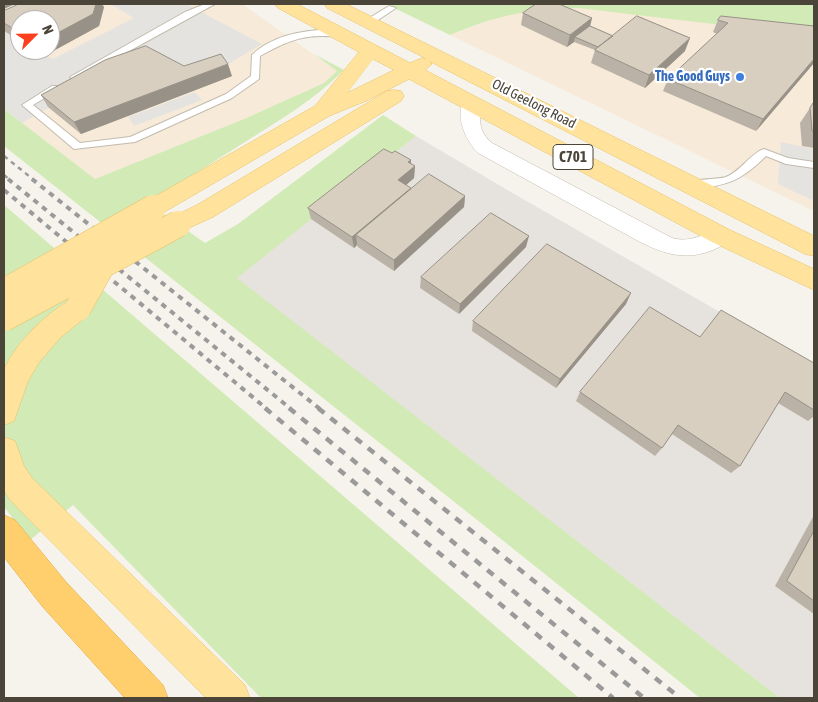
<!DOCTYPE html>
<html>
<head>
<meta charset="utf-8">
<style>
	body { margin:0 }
	#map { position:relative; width:818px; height:702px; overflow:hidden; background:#f6f3ec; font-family:"Asap Condensed",sans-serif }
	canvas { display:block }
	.frame { position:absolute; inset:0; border:5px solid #4b4439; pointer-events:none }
	.north { position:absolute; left:10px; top:10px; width:50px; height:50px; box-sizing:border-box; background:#fff; border:1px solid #b7b4b0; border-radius:50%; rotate:67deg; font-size:14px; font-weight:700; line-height:20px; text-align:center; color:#4b4439 }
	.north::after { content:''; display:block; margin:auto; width:18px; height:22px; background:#fc3f1d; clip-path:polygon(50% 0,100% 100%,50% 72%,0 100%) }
</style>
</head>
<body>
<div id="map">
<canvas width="818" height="702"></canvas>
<div class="frame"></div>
<div class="north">N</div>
</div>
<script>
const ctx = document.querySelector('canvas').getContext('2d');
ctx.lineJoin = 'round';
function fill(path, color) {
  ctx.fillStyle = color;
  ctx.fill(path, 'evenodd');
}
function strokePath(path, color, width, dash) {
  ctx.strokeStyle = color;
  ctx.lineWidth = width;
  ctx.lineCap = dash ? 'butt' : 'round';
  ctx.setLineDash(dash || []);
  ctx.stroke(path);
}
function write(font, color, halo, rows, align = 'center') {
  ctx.font = font + ' "Asap Condensed",sans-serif';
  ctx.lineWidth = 4.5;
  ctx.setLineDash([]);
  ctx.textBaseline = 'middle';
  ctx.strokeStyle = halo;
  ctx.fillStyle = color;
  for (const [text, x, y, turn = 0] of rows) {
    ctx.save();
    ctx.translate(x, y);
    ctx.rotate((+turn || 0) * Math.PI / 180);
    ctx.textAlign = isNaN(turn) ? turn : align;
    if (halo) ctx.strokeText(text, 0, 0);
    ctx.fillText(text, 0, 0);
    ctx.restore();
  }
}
fill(new Path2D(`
	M4,4H242L337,71L324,83L244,119L95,179L4,109ZM20,20H50V50H20Z
	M544,8H579L621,12L814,36V211L450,35L507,14Z`), '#f7ead8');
fill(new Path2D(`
	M416,136L516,195L814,366V698H780L236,278Z`), '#e6e2dd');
fill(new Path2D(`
	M386,4H814V36L579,8C527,9 498,15 450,35Z
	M314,54L344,70C315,99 280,120 245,142C213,162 182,182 150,201L142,199L205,243L238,224L383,115L416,136L237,278L780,698H700L476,519L4,146V109L95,179L244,119L324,83L337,71Z
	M4,205L579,698H261L73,505L30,540L4,507Z`), '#d2eab5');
fill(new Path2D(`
	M110,4H186L262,44L225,66L110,73L22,123L4,109V31L20,41V50H35L53,59L134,18Z
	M195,92L202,100L134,126L128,117Z
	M781,142L814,149V201L778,184Z`), '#e5e3e0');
const lane = new Path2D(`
	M205,4H215L78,79L75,80L70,77L185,12Z
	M389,6L396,8L372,24H366V20Z
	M326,30L339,31L343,34L339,37C306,33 288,40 260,56L259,79L232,98L135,142L74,149L22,105L52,86H58V90L33,105L80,143L130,137L226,94L251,76L252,55C270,37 301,30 326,30Z
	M764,149L788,158L814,162V168L786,164L766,156C742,180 726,187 693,188L688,184C693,178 716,180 726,177C741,171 751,153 764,149Z`);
const street = new Path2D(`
	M471,96L477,98C487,113 471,125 492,143L672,238C699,245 710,225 728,230L732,236C727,243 720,247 713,250C686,261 664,254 640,242L478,153C465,140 454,115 465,98Z`);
const primary = new Path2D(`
	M275,4H297L410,63L422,58L427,59L327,8L324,4H346L814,236V256L805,254L429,61L432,64L425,70L730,230L814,269V290L712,242L409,79L366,101L329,116L161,214L153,217L145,214L141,208L145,202L315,106L359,52L278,8ZM373,59L394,70L347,93Z
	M394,90L401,91L404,96L401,101L213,217L178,233L170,230L166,224L170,218L197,205L387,91Z
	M78,297L87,300L91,308L87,316L61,337L40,361L28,381L14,421L4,425C4,412 1,381 4,370C14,344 52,306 78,297Z
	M4,437L15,441L24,466L32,478L245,685L250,698H206L10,500L4,490Z`);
const highway = new Path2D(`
	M4,515L15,520L66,582L163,685L168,698H125L42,606L4,557Z`);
strokePath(lane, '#c2bbae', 2);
strokePath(street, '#c2bbae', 1);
strokePath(primary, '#e6c16a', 1);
strokePath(highway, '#e0a43c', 1);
fill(lane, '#fff');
fill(street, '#fff');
fill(primary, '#ffe39c');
fill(highway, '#ffcf6e');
strokePath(new Path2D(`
	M4,156L34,180
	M4,175L10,180`), '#9a9a9a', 2.5, [4.5, 4.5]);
strokePath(new Path2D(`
	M8,179L291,409
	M32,179L320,409
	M4,190L267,409`), '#9a9a9a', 4, [5.5, 5.5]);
strokePath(new Path2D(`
	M265,408L613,698
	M289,408L644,698
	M318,408L680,698`), '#9a9a9a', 4.5, [8, 8]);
const primaryBridge = new Path2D(`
	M4,292L153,208
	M78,308L102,265
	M4,318L178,224`);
strokePath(primaryBridge, '#e6c16a', 27, []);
strokePath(primaryBridge, '#ffe39c', 26);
fill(new Path2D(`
	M104,7L99,26L44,56L35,50H50L20,20V41L4,31V11Z
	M523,13L592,18L590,26L613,36L685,51L645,88L591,63L595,50L574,42L567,47L521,25Z
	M718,20L814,26V63L756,131L663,91L668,79L717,34L713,32Z
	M184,66L232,76L81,134L48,107L41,95Z
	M814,102V148L802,146L800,123Z
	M392,153L415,166L414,178L406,185L411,188V189L465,196L464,207L394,271L358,247L357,245L354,248L311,219L308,208Z
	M526,247L459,314L420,288L421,277Z
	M626,304L556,388L472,331L473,321Z
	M700,337L814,363V416L808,421L778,403L740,466L731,473L672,434L662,448L655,456L576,401L580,392Z
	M814,515V614L775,586Z`), '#bab2a6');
fill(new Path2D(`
	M4,4H15L4,9Z
	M96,4H102L104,7L99,26L44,56L41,50H50V37Z
	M592,18L589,30L575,37L574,42L567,47L570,35Z
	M690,38L685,51L645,88L649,75Z
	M814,59V63L756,131L763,119Z
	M228,64L232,76L81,134L74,122Z
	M411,160V169L415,166L414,178L398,192V180L408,162Z
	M411,188V200L356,235L357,245L354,248L352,237Z
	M465,196L464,207L394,271V260Z
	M529,236L526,247L459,314L460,304Z
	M631,293L626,304L556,388L560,379Z`), '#979187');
const building = new Path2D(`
	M19,4H96L93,14L50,37V20H20V33L4,23V11Z
	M536,4H559L592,18L570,35L523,13Z
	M637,16L690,38L649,75L595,50Z
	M721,16L814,26V59L763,119L668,79L728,23L718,20Z
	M590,26L613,36L598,47L575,37Z
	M146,46L184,66L221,54L228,64L74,122L41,95L105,60Z
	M814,102V131H812L810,108Z
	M384,149L392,153L395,151L411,160L408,162L415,166L398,180L411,188L352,237L308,208Z
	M429,174L465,196L394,260L356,235Z
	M491,213L529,236L460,304L421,277Z
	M547,244L631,293L560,379L473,321Z
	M650,307L700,337L721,310L814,363V410L785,392L740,466L678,425L662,448L580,392Z
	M814,531V601L787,581Z`);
fill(building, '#d8cfc1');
strokePath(building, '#979187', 1);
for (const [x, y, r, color] of [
	[740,77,5,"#3f7fe0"]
]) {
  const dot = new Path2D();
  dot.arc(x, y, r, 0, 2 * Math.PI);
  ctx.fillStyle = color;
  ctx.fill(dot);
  strokePath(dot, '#fff', 2);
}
write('bold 14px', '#366cbe', '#fff', [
	["The Good Guys",730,77]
], 'right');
write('14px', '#4b4439', '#fff', [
	["Old Geelong Road",534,104,27]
]);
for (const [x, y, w] of [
	[573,157,40]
]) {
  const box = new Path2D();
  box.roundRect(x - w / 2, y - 12.5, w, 25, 4);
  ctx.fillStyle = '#fff';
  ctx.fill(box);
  strokePath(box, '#4b4439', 1);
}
write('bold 15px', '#4b4439', null, [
	["C701",573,157]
]);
</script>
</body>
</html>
